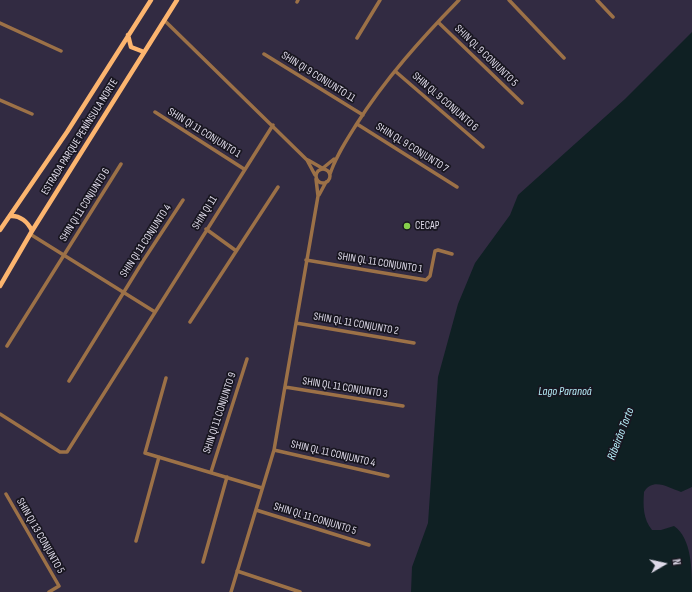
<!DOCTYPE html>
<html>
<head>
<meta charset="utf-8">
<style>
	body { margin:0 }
	#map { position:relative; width:692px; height:592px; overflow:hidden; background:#322b42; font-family:"Sofia Sans Condensed",sans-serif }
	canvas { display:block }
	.north { position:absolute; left:644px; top:544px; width:40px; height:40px; -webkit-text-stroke:3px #181620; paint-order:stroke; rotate:81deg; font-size:11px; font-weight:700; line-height:16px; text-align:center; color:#dedae9 }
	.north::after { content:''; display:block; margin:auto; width:14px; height:18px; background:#dedae9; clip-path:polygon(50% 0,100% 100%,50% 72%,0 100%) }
</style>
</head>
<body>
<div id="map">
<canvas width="692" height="592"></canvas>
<div class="north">N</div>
</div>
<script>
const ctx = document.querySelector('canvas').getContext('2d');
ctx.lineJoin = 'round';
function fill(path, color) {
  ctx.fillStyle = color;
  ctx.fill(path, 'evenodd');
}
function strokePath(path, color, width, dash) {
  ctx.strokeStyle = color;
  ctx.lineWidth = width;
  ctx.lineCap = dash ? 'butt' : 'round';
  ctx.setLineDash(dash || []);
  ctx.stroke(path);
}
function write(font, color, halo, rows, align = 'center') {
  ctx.font = font + ' "Sofia Sans Condensed",sans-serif';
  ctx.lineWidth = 3.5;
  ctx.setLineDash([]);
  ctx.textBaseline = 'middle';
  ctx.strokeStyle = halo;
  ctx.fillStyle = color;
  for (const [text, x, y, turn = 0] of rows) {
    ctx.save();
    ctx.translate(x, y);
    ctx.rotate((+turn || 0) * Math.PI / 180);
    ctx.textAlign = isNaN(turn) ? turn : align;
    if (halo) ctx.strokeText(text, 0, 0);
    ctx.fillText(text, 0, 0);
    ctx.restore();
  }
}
fill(new Path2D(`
	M692,32V487L681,492C669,488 653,477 644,492C643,506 643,519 652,530H661L674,526C692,538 692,571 692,592H411L412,567L428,523L438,377L458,304L475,263L510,215L518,195L625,99Z`), '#0f2023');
strokePath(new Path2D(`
	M509,0L564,58
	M597,0L613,17
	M297,2L298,0
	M164,20L307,160L315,175
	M438,22L522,103
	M0,23L61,51
	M357,38L380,0
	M264,54L363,115
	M395,71L483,147
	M0,100L32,114
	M155,112L244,169
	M357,124L457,187
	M308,160L322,168
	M323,168L334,159
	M316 176a7 7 0 1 1 14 0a7 7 0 1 1-14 0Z
	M330,174C336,156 346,141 356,125C385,79 421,39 459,0
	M319,195L326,182
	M206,229L235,250
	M30,234L155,312
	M306,260L426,280L430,276L435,251L438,250L452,254
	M190,322L278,187
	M296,323L414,343
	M7,346L121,164
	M166,378L145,453L262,488
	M69,381L143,261L183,200
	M285,387L403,406
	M0,414L60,452H67L273,125
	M274,450L388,476
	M211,472L247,359
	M6,494L59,586L49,592
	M256,510L369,545
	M136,541L159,457
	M203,562L227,477
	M237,571L300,592
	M231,592L274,450L318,196L316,179`), '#9c7147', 3.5);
strokePath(new Path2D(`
	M128,35L131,47L144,52
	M10,216C20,215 28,222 32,231
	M0,230L67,132L151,0
	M0,286L32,231L177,0`), '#fcb56f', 4.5);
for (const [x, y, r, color] of [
	[407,226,4,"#86cf4b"]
]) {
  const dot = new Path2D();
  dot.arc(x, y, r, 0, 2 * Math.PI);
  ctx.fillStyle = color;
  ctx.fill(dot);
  strokePath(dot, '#181620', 1.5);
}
write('11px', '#dedae9', '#181620', [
	["SHIN QL 9 CONJUNTO 5",486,56,44],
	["SHIN QI 9 CONJUNTO 11",318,77,32],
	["SHIN QL 9 CONJUNTO 6",445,102,41],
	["SHIN QI 11 CONJUNTO 1",204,133,32],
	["ESTRADA PARQUE PENÍNSULA NORTE",80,137,-58],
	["SHIN QL 9 CONJUNTO 7",412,148,32],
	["SHIN QI 11 CONJUNTO 6",85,205,-58],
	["SHIN QI 11",205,213,-58],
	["SHIN QI 11 CONJUNTO 4",146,241,-57],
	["SHIN QL 11 CONJUNTO 1",380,263,9],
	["SHIN QL 11 CONJUNTO 2",356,324,10],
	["SHIN QL 11 CONJUNTO 3",345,388,9],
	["SHIN QI 11 CONJUNTO 9",220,413,-72],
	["SHIN QL 11 CONJUNTO 4",333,454,13],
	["SHIN QL 11 CONJUNTO 5",315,519,17],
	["SHIN QI 13 CONJUNTO 5",40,536,60]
]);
write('11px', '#dedae9', '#181620', [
	["CECAP",415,226]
], 'left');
write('italic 12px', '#b6eef9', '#181620', [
	["Lago Paranoá",565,392],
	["Ribeirão Torto",621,434,-69]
]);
</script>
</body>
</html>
